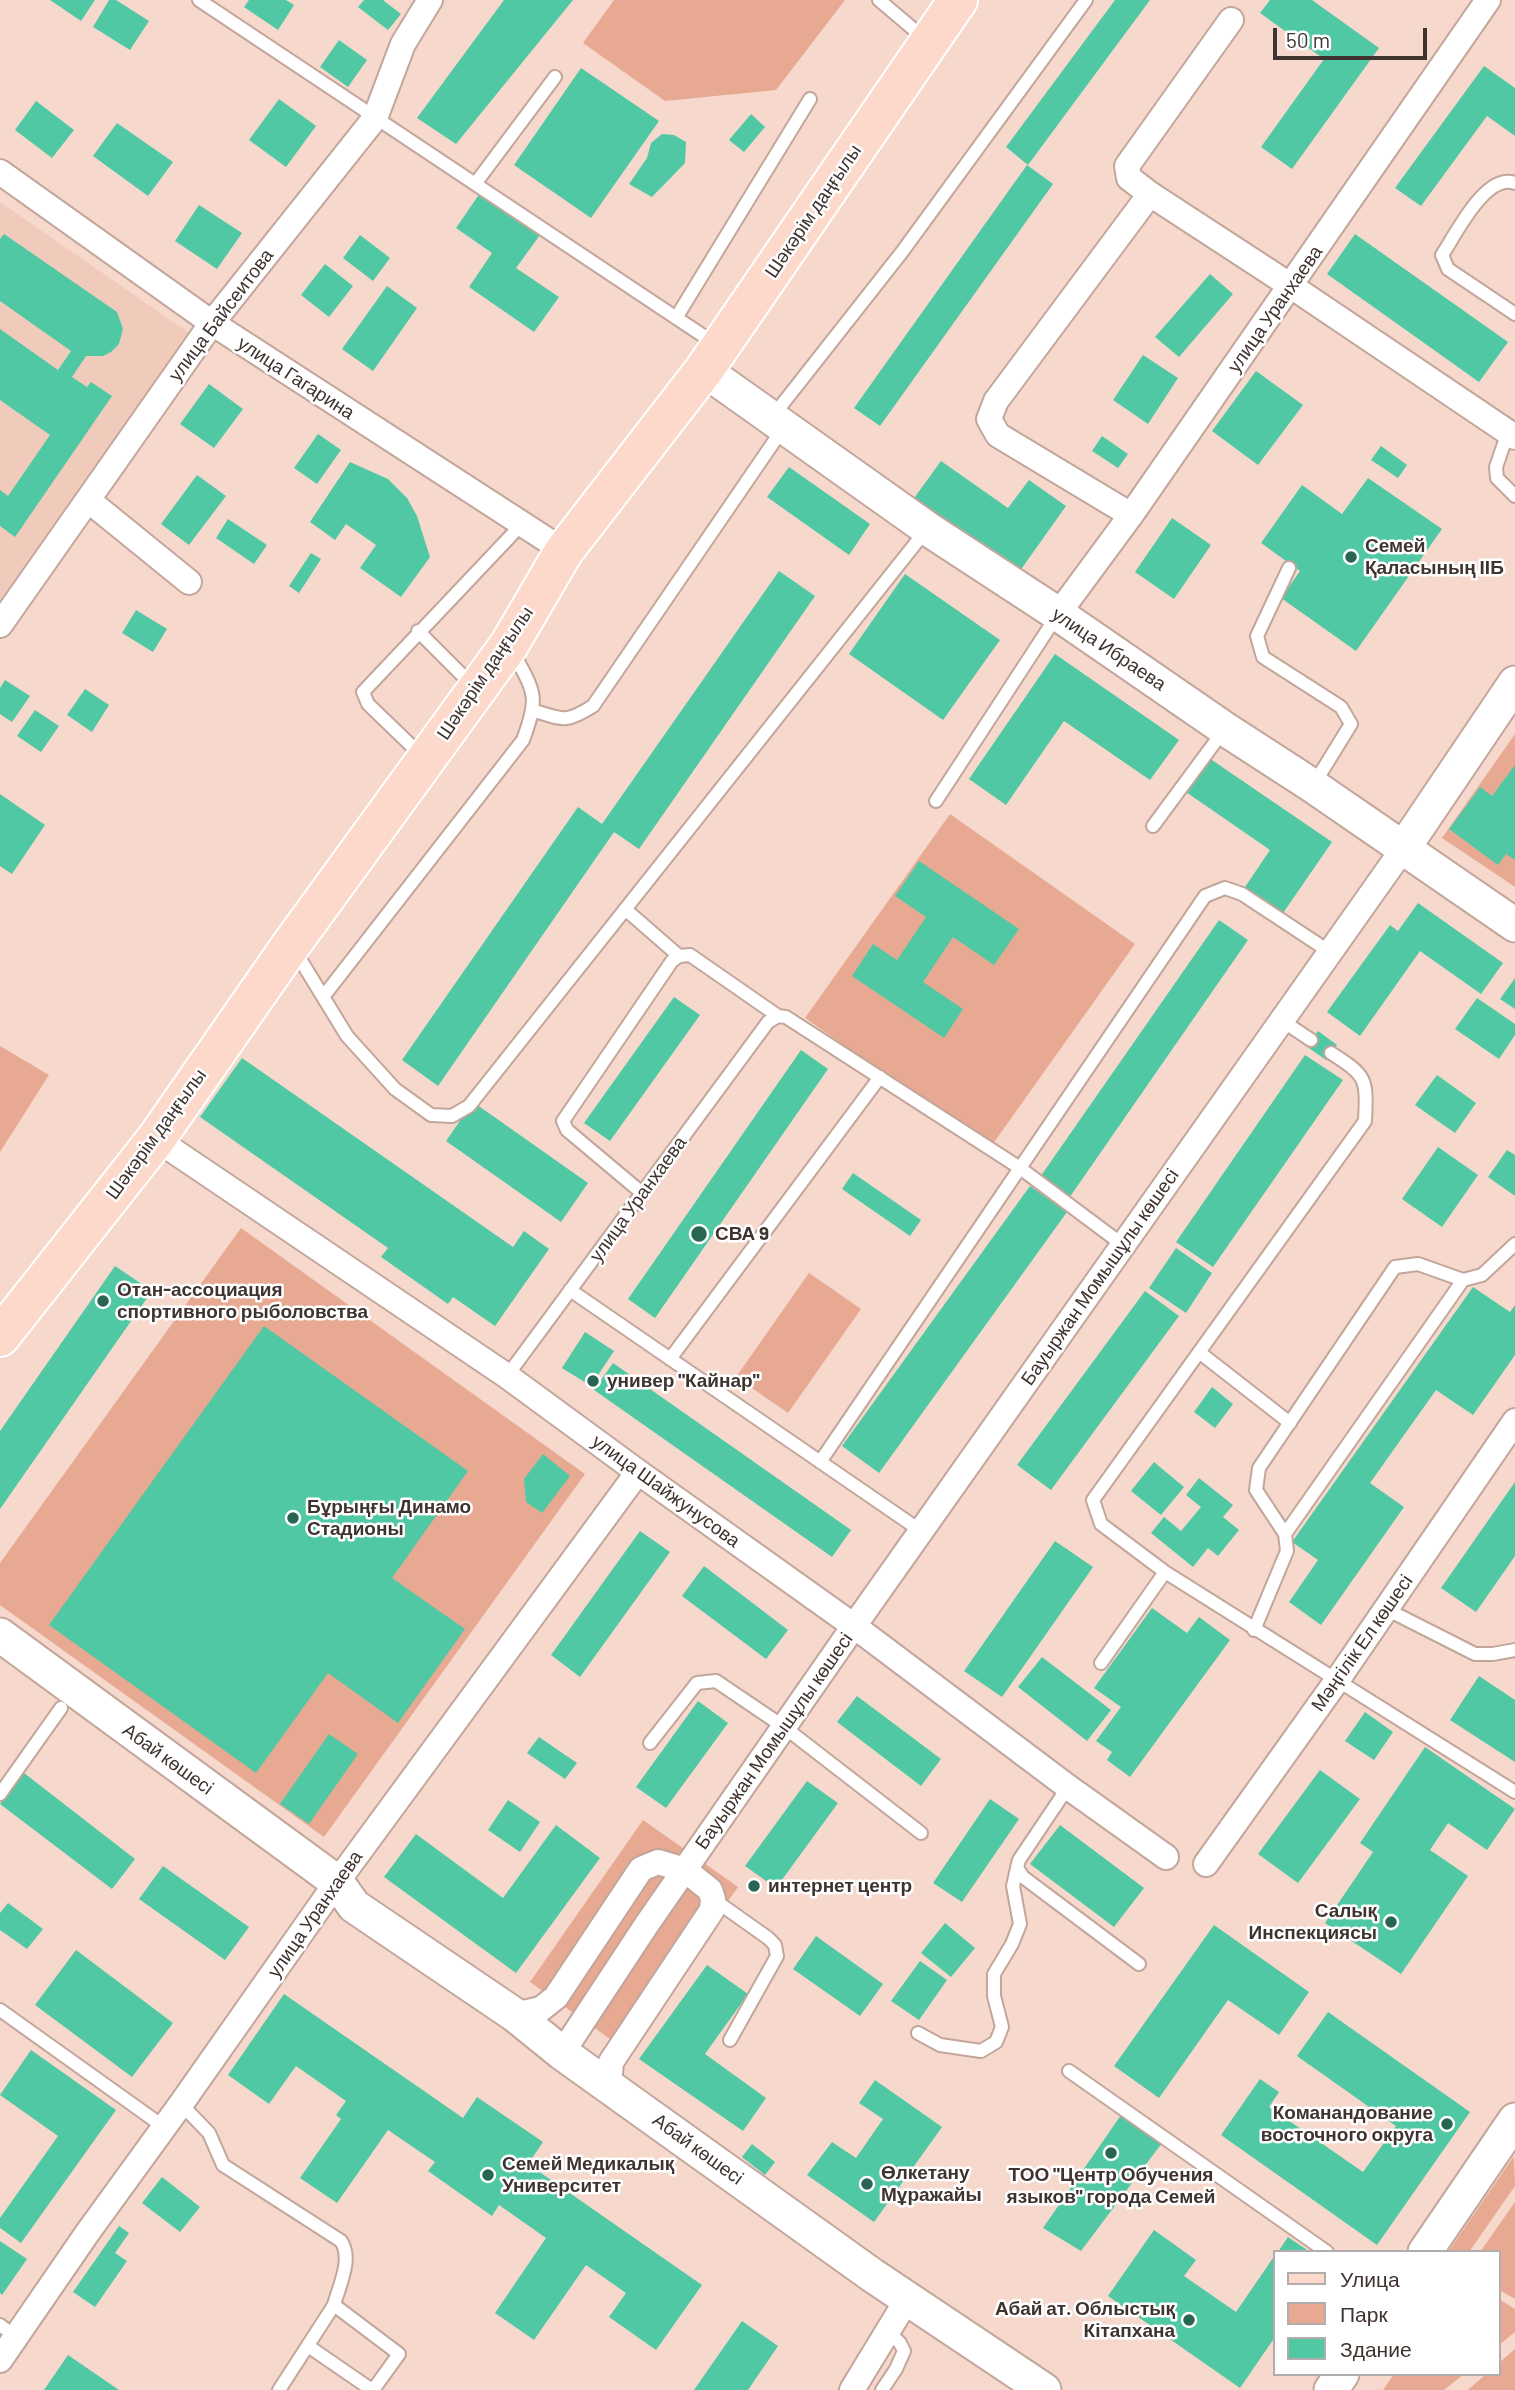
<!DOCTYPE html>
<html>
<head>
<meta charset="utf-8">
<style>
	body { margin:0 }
	#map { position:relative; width:1515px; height:2390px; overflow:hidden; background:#f7d8cd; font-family:Barlow,sans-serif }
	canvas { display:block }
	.legend { position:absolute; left:1273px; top:2250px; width:228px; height:126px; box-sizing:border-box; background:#fff; border:2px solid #b2adac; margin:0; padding:9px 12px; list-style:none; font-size:21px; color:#3f332f }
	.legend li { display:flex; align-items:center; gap:14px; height:35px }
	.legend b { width:35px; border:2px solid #b2adac }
	.scale { position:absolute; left:1273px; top:28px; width:154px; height:32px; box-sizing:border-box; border:4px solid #3f332f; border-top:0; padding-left:9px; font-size:21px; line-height:24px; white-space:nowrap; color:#3f332f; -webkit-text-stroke:5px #fff; paint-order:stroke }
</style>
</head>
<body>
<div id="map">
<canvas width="1515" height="2390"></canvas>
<ul class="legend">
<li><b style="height:9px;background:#fdd9cb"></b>Улица</li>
<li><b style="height:19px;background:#e7a991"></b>Парк</li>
<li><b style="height:19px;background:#50c8a3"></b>Здание</li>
</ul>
<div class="scale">50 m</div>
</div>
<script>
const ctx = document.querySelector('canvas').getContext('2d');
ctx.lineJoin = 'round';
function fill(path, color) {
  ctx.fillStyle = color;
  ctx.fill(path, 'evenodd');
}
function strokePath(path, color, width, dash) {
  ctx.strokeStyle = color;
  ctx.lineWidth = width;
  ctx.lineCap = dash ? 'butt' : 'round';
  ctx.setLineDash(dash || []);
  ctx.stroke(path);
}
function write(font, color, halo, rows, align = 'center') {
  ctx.font = font + ' Barlow,sans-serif';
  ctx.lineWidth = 5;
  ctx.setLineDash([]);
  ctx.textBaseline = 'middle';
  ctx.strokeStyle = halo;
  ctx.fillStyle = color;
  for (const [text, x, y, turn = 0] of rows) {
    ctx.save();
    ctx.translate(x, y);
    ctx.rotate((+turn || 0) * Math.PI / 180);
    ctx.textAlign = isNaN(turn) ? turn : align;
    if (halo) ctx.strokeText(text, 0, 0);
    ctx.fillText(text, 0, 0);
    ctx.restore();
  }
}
fill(new Path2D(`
	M0,202L195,337L0,609Z`), '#f0cbbc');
fill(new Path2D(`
	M614,0H845L776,90L665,101L583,43Z
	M1515,734V887L1442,838Z
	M950,814L1135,944L990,1148L805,1018Z
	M0,1046L49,1075L0,1152Z
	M241,1228L585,1474L324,1837L0,1605V1563Z
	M809,1273L861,1309L788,1413L736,1377Z
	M643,1820L738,1887L624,2049L530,1982Z
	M1514,2156L1515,2186L1469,2252H1448Z
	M1515,2202V2299L1499,2290V2252H1480Z
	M1499,2299L1515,2309V2332L1499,2345Z
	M1515,2349V2390H1468L1486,2374H1499V2363Z
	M1394,2374H1464L1444,2390H1383Z`), '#e7a991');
fill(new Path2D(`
	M50,0H95L81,21Z
	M109,0H116L149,21L130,50L93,27Z
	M249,0H286L294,5L278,30L244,7Z
	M364,0H383L401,14L388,30L358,7Z
	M504,0H573L456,144L417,118Z
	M1115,0H1150L1028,165L1006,147Z
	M1270,0H1312L1379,48L1292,169L1261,147L1324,59L1260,13Z
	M339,40L367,60L348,87L320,67Z
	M1484,66L1515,88V136L1487,116L1421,206L1395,188Z
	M581,68L659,121L591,218L514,165Z
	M279,99L316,126L286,167L249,140Z
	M36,101L74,130L52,158L15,130Z
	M751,114L765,127L744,152L729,140Z
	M117,123L173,162L148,196L93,156Z
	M662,134L674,135L686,142L685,163L652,197L629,184L647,158L651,143Z
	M1027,165L1053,184L880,426L854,408Z
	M480,193L540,235L516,268L559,297L534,332L469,287L492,253L456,228Z
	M199,205L242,233L217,269L175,241Z
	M4,234L117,312L123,329L119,344L111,352L103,356H86L72,377L87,387L91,382L112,396L15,537L0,526V490L8,496L50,435L0,400V329L58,370L71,351L0,301V239Z
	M1355,234L1508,342L1479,382L1327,274Z
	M360,235L390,258L373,281L343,258Z
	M325,264L353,286L329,317L301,295Z
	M1210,274L1233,294L1179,357L1155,337Z
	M387,286L417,308L373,371L342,349Z
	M1143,355L1178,378L1148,424L1113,400Z
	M1256,371L1303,405L1258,465L1212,431Z
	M209,384L243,409L214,448L180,424Z
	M318,434L341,450L317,484L294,468Z
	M1102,436L1128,454L1118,468L1092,451Z
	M1381,446L1407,465L1398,478L1371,460Z
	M941,461L1008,508L1029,480L1066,506L1017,575L912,501Z
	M350,462L388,479L407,498L417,516L430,557L401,597L360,568L376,545L346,524L335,540L310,522Z
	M789,467L870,524L849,555L767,497Z
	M197,475L226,496L189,545L161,524Z
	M1368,478L1442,529L1356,651L1281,598L1300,571L1261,543L1302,485L1342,514Z
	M1172,518L1211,545L1174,599L1135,572Z
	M228,519L267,545L254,564L216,538Z
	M311,553L321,559L299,593L289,586Z
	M779,571L815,596L639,849L614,832L438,1086L402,1060L578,807L602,824Z
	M905,574L1000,640L943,720L849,654Z
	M136,610L167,629L153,652L122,633Z
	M1055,654L1179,740L1150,780L1064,721L1006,805L969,779Z
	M5,680L30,696L12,722L0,714V688Z
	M85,689L109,705L92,732L67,715Z
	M35,710L59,726L41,752L17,736Z
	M1209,758L1332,842L1281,916L1243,890L1270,850L1186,792Z
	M1515,765V860L1506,854L1498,865L1449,829L1480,787L1492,796Z
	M0,794L45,825L12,874L0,866Z
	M919,861L1019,929L994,965L953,937L923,982L963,1009L944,1038L852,976L873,944L897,960L926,917L895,896Z
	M1418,903L1503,963L1481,994L1420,951L1360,1036L1327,1012L1390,925L1398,931Z
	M1219,920L1248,940L1067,1201L1038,1180Z
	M1515,978V1009L1500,999Z
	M674,997L700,1015L610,1141L584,1123Z
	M1477,998L1515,1024V1035L1499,1059L1455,1029Z
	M1318,1031L1337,1045L1326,1060L1306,1046Z
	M801,1050L828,1069L655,1318L628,1299Z
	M1305,1055L1343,1080L1213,1267L1176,1242Z
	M242,1058L513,1247L524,1231L549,1249L495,1326L453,1297L448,1304L381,1257L388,1248L200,1117Z
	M1437,1075L1476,1103L1455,1133L1415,1105Z
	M473,1102L588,1183L561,1222L446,1141Z
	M1438,1147L1478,1175L1442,1227L1402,1199Z
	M1507,1150L1515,1155V1196L1488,1177Z
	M853,1173L921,1220L910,1236L842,1189Z
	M1030,1186L1067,1212L879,1473L842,1446Z
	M1176,1248L1212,1273L1186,1313L1149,1288Z
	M115,1266L152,1291L0,1509V1431Z
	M1473,1287L1510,1312L1515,1305V1355L1473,1415L1436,1390L1370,1483L1404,1507L1321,1625L1289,1602L1318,1560L1292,1542Z
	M1145,1291L1179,1316L1051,1490L1017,1465Z
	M264,1326L468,1471L392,1578L465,1629L398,1723L328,1673L256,1773L49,1625Z
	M585,1332L614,1351L591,1386L562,1368Z
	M613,1363L851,1530L832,1557L594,1390Z
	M1212,1387L1233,1404L1215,1428L1194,1412Z
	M543,1454L570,1476L542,1513L526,1502L524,1479Z
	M1154,1462L1184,1487L1161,1515L1131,1491Z
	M1199,1478L1233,1505L1223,1517L1239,1530L1218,1556L1208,1548L1193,1567L1151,1533L1164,1517L1181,1531L1201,1507L1186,1495Z
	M1515,1482V1556L1476,1612L1441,1588Z
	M640,1531L670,1552L580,1677L551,1655Z
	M1055,1541L1093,1567L1002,1697L964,1671Z
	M704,1566L788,1630L766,1659L682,1596Z
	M1152,1608L1187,1633L1199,1617L1230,1640L1130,1777L1107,1760L1112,1752L1096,1741L1121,1707L1094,1688Z
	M1042,1657L1111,1710L1087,1741L1018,1687Z
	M1479,1676L1515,1700V1762L1450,1720Z
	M857,1696L941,1759L921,1786L837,1722Z
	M698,1701L728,1723L666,1808L636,1787Z
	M1365,1712L1393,1732L1374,1760L1345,1741Z
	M329,1734L358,1754L309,1824L280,1804Z
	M539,1737L577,1763L565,1779L527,1753Z
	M1425,1747L1515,1809L1487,1850L1448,1823L1430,1850L1468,1876L1401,1974L1325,1923L1373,1852L1360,1843Z
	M1320,1770L1360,1799L1298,1883L1258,1854Z
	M24,1773L135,1859L112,1889L0,1804Z
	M807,1781L838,1803L776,1888L745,1866Z
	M990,1799L1019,1819L962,1902L933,1883Z
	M508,1800L540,1822L520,1852L488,1830Z
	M556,1825L600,1858L516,1973L384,1877L416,1834L503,1898Z
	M1060,1825L1144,1888L1114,1927L1030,1864Z
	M163,1866L249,1927L225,1960L139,1899Z
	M8,1903L43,1929L27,1949L0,1930V1913Z
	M945,1923L975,1948L951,1977L921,1953Z
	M1214,1925L1309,1992L1279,2035L1228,2000L1159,2098L1114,2066Z
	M816,1936L883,1984L860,2016L793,1969Z
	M76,1950L173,2023L132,2077L35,2005Z
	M920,1961L947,1980L919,2020L891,2001Z
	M707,1965L748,1994L705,2054L766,2098L743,2131L639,2059Z
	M284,1994L463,2118L477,2097L543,2142L528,2164L702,2285L656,2350L609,2317L626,2293L586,2265L534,2340L495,2313L546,2238L499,2205L492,2216L428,2171L435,2162L388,2130L337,2203L300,2178L341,2119L336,2115L346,2101L296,2066L269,2104L228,2075Z
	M1328,2012L1470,2112L1377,2245L1221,2135L1260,2079L1279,2092L1269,2107L1363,2172L1396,2126L1297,2056Z
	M31,2050L116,2110L21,2243L0,2228V2218L58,2136L0,2095Z
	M875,2080L942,2127L874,2222L807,2175L832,2142L856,2158L883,2119L859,2103Z
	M1121,2115L1162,2143L1081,2251L1043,2228Z
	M752,2144L775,2162L765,2175L742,2157Z
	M162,2177L200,2207L180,2232L142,2203Z
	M119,2226L129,2233L115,2253L127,2261L95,2307L73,2292Z
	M1154,2230L1196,2260L1184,2276L1236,2312L1275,2255V2337L1240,2388L1108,2296Z
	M1288,2237L1310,2252H1278Z
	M0,2241L27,2259L2,2295L0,2293Z
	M742,2321L778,2346L748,2390H694Z
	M68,2355L119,2390H44Z`), '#50c8a3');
const lane = new Path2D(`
	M199,0L717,345
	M879,0L925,39
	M1515,183C1486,172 1456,234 1442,255L1448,269L1515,314
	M475,184L555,77
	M676,318L810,99
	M773,416L902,252L1086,0
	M1508,432L1496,467L1497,478L1515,496
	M1289,568L1257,636L1263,657L1341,707L1351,724L1314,784
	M418,631L474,687
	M535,711C564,720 566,723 593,706L784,427
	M423,757L368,704L363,692L522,524
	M936,801L1058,614
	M1153,826L1224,730
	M625,909L679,956
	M295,951L347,1036L395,1089L431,1115L452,1116L469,1106L927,529
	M323,997L523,740C540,695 534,692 513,652
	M1281,1020L1311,1040
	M1331,1053C1367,1076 1367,1078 1365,1121L1093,1500L1101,1524L1165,1572L1515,1792
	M642,1193L567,1130L563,1121L672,961L679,956L690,955L778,1016
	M570,1290L921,1531
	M1199,1352L1290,1423
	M670,1359L880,1077
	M507,1376L768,1022L778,1016L786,1017L1020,1168L1123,1245
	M820,1462L1205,896L1225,888L1242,894L1330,952
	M1285,1534L1463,1280
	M1386,1609L1475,1654H1493L1515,1650
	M1254,1630L1287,1551L1285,1534L1256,1490L1259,1468L1395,1267L1418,1264L1463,1280L1482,1275L1515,1244
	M1101,1663L1165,1572
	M650,1743L697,1683L716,1681L784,1727L921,1833
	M1068,1787L1019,1860L1017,1868L1023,1877L1139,1964
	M0,1794L61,1708
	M713,1899L768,1938L775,1945L777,1956L730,2040
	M0,2010L164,2127
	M918,2033L940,2045L981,2051L996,2042L1002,2027L994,1996V1974L1012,1944L1020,1924L1013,1886L1017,1868
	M1069,2071L1327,2252
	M181,2104L209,2133L223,2165L341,2241C353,2259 339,2286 334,2305
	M0,2325L16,2337
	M308,2346L372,2390
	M279,2390L334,2305L399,2354L373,2390
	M882,2390L896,2369L904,2351L900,2343L889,2332`);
const street = new Path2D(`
	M0,172L212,323L564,551
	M1150,194L1291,286L1515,437
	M88,500L189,582
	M1131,515L998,435L989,419L996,401L1150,194L1129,178L1127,166L1231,20
	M1058,614L1131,515L1488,0
	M0,625L212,323L375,118L403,44L430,0
	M156,1139L507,1376L638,1472L854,1626L1068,1787L1166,1857
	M1206,1864L1338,1679L1515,1421
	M515,2015L541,2009L556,1997L641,1869L658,1862L685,1870L710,1890L713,1899L712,1910L611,2062L609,2085
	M562,2053L647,1924L854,1626L1403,849
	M0,2360L88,2232L181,2104L337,1882L638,1472
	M852,2390L908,2298`);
const secondary = new Path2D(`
	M704,370L928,529L1058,614L1225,729L1313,786L1515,925
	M1403,849L1515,683
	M0,1635L337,1882L354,1906L515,2015L562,2053L872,2275L1044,2390
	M1425,2252L1515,2120
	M1331,2390L1342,2374`);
const primary = new Path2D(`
	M0,1337L156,1139L291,945L509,645L564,551L704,370L958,0`);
strokePath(lane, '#c3a69b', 16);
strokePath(street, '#c3a69b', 28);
strokePath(secondary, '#c3a69b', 37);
strokePath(primary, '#fff', 42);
strokePath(lane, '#fff', 12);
strokePath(street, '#fff', 24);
strokePath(secondary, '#fff', 33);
strokePath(primary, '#fdd9cb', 38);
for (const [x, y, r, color] of [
	[1351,557,7,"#286653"],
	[699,1234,9,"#286653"],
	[103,1301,7,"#286653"],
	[593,1381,7,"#286653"],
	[293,1518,7,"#286653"],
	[754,1886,7,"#286653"],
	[1391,1922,7,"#286653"],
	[1447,2124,7,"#286653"],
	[1111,2153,7,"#286653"],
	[488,2175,7,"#286653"],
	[867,2184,7,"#286653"],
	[1189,2320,7,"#286653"]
]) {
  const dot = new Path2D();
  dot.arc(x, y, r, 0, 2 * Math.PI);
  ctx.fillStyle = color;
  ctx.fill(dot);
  strokePath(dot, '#fff', 2.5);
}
write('19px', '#3f332f', '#fff', [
	["Шәкәрім даңғылы",813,211,-56],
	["улица Уранхаева",1275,309,-55],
	["улица Байсеитова",221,315,-53],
	["улица Гагарина",296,378,33],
	["улица Ибраева",1109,649,34],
	["Шәкәрім даңғылы",485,673,-56],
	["Шәкәрім даңғылы",156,1134,-54],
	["улица Уранхаева",638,1199,-54],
	["Бауыржан Момышұлы көшесі",1100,1277,-55],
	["улица Шайжунусова",666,1491,36],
	["Мәңгілік Ел көшесі",1362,1643,-55],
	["Бауыржан Момышұлы көшесі",774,1741,-55],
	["Абай көшесі",168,1759,36],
	["улица Уранхаева",315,1914,-55],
	["Абай көшесі",698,2149,36]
]);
write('bold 19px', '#3f332f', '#fff', [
	["Семей",1365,546],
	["Қаласының ІІБ",1365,568],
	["СВА 9",715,1234],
	["Отан-ассоциация",117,1290],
	["спортивного рыболовства",117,1312],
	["универ \"Кайнар\"",607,1381],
	["Бұрыңғы Динамо",307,1507],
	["Стадионы",307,1529],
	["интернет центр",768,1886],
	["Салық",1377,1911,"right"],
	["Инспекциясы",1377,1933,"right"],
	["Команандование",1433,2113,"right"],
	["восточного округа",1433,2135,"right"],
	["Семей Медикалық",502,2164],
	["Университет",502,2186],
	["Өлкетану",881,2173],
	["Мұражайы",881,2195],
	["ТОО \"Центр Обучения",1111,2175,"center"],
	["языков\" города Семей",1111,2197,"center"],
	["Абай ат. Облыстық",1175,2309,"right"],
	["Кітапхана",1175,2331,"right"]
], 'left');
</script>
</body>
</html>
